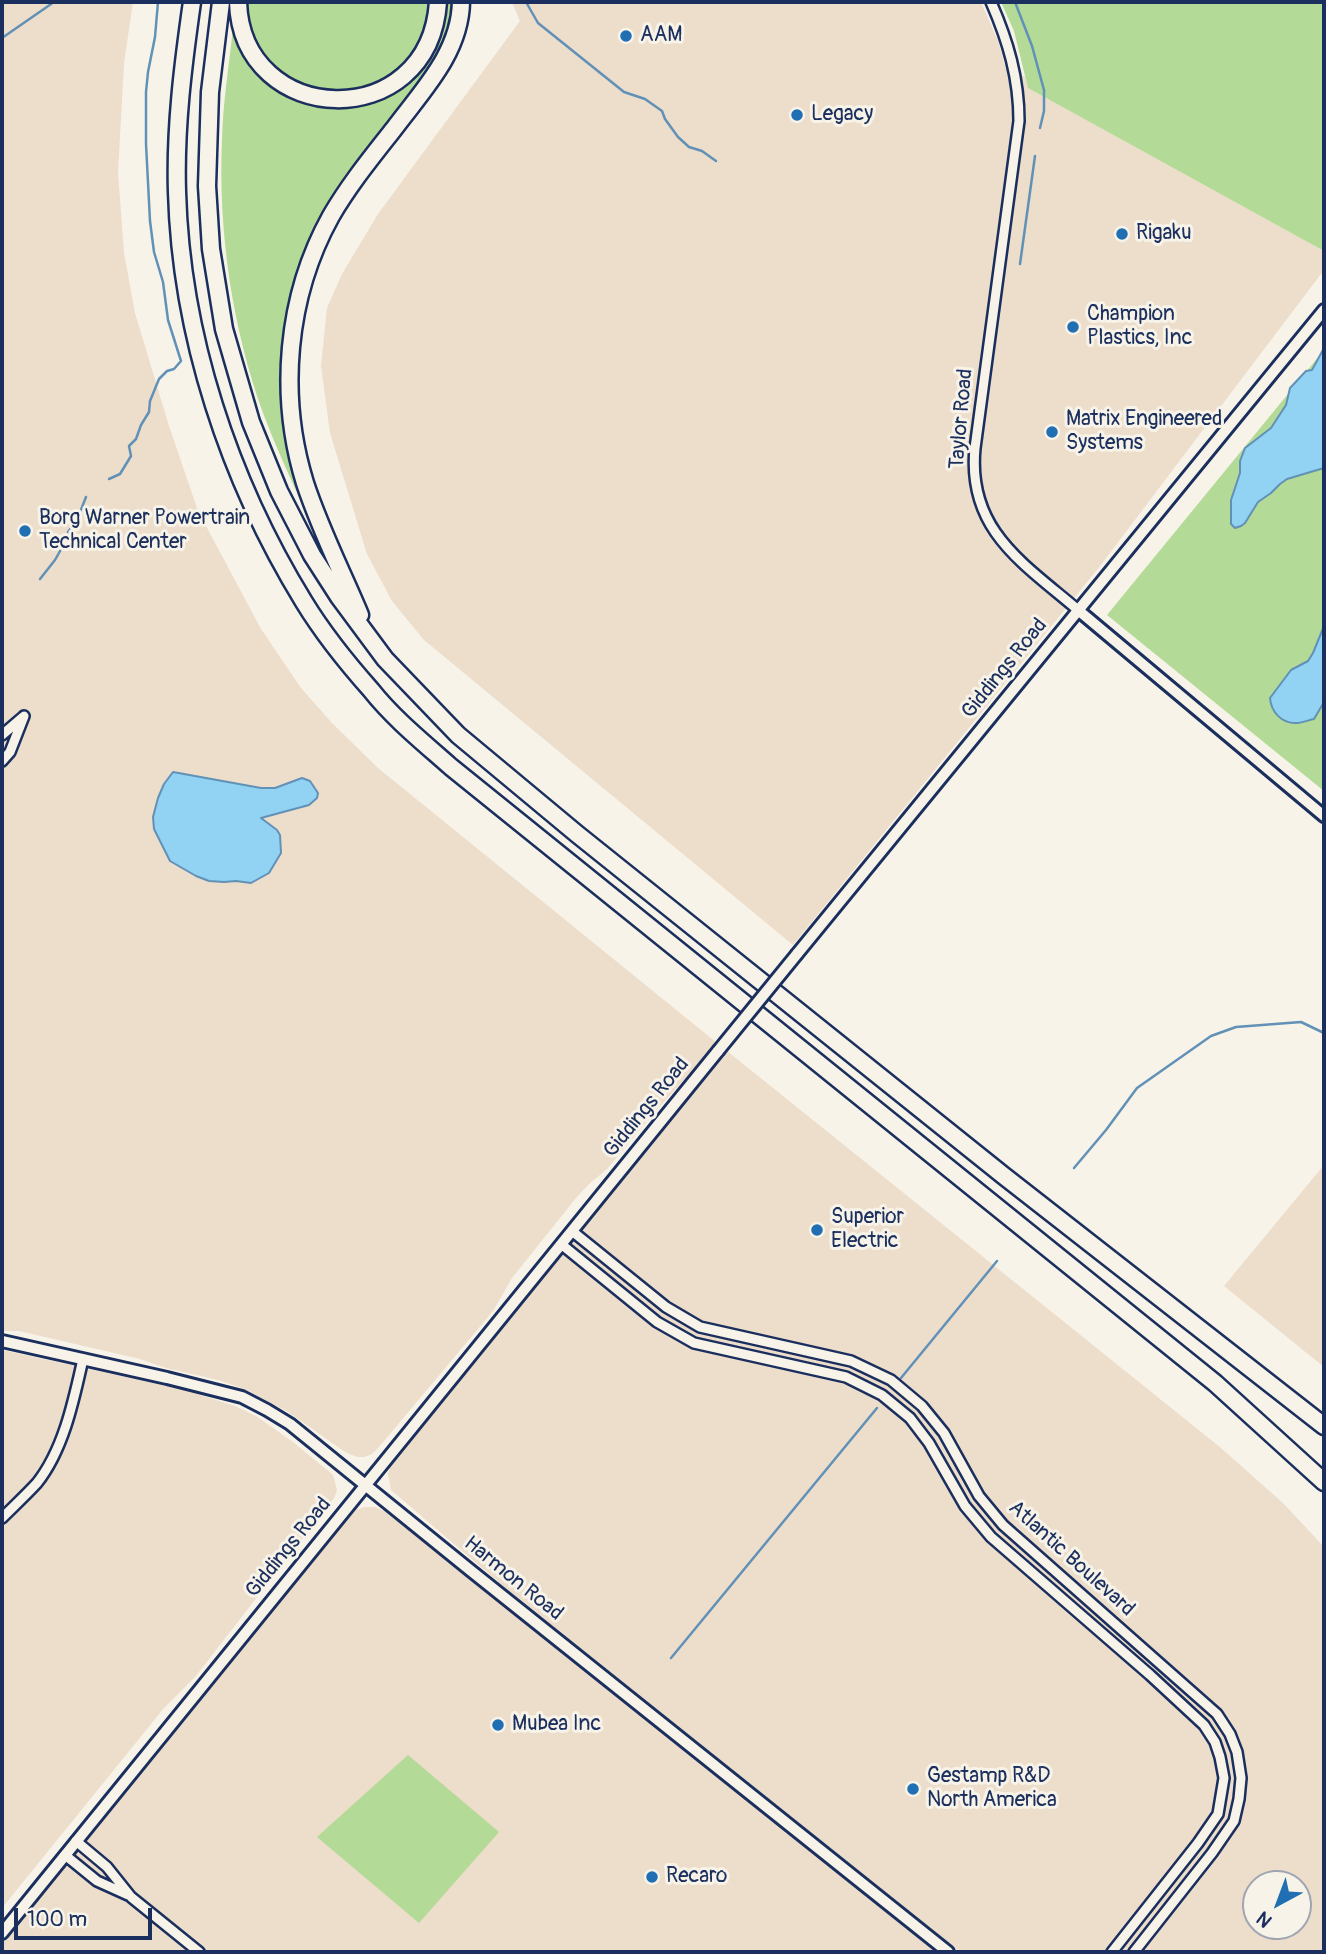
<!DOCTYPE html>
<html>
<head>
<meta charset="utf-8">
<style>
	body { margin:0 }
	#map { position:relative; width:1326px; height:1954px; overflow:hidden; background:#f7f3e8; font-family:Pangolin,sans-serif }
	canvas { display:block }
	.frame { position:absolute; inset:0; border:4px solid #1b2f5e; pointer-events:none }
	.north { position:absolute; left:1242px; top:1870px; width:70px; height:70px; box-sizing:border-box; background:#f7f3e8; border:2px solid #9fa5b1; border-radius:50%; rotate:221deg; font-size:19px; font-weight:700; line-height:28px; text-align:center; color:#1b2f5e }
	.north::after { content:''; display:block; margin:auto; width:24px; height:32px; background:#1f6fb2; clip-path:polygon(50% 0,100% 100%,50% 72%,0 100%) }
	.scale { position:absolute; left:14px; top:1908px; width:138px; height:32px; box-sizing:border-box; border:4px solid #1b2f5e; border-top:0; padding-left:9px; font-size:21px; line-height:24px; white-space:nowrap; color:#1b2f5e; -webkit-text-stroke:5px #f7f3e8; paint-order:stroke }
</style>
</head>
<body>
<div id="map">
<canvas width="1326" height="1954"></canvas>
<div class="frame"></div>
<div class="north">N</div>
<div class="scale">100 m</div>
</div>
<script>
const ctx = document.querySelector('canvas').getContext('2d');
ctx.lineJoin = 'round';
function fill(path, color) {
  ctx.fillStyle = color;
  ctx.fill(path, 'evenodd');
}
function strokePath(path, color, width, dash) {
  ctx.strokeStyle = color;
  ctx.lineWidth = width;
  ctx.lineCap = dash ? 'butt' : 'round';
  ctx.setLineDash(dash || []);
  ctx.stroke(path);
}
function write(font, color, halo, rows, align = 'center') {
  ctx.font = font + ' Pangolin,sans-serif';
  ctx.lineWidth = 6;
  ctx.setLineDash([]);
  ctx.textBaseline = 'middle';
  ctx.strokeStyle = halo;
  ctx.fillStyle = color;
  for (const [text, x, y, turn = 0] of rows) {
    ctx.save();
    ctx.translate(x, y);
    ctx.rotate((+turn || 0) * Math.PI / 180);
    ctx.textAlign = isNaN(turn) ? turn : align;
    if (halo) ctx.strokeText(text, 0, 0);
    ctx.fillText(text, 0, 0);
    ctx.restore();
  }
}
fill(new Path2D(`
	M2,2H133L124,63L118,173L124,253L135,313L169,426L198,511L261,629L301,688L332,723L378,768L717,1043L653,1114L607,1169L589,1184L576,1198L512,1278L493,1311L379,1447L372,1454L364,1457H357L345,1452L288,1412L245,1389L218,1380L166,1368L140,1359L19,1331H2Z
	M512,2H981L998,41L1006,69L1025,77L1028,88L1324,251V270L1100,566L793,945L424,640L392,601L367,554L330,433L321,366L327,308L342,274L378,214L520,21Z
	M727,1051L1221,1448L1284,1504L1324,1547V1952H960L502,1585L391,1490L388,1474L390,1467L402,1451L598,1206ZM1256,1884H1298V1926H1256Z
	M1324,1165V1367L1224,1286Z
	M2,1350L184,1390L235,1406L256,1416L293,1442L333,1475L337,1490L334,1498L328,1506L195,1677L164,1708L2,1908Z
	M365,1507H375L384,1511L445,1557L935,1952H2V1942L123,1793L236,1650L348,1518L356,1510Z`), '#edddcb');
fill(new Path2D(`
	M247,2H429C427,27 418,52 399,70C358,105 289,94 261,48C252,34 248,18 247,2Z
	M445,2H456L442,55L344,185L288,323L306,505L303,506C289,475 275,445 263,413C232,327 218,231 222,140C223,102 229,65 233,28H236C254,46 271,64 288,82C294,88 300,97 307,101C318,107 337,107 349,106C406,99 441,58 445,2Z
	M1001,2H1324V251L1028,88L1014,31Z
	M1324,350V791L1107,615Z
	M408,1755L499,1832L419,1923L317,1837Z`), '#b3da96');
const water = new Path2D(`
	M1324,348V468L1287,479L1280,484L1271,493L1258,502L1245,523L1241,526L1235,528L1231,524V500L1240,473V461L1245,448L1271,428L1286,405L1290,388L1306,371L1312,370Z
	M1324,626V702L1314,719C1309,720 1302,723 1297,723C1282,724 1271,712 1270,698L1291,670L1308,661L1313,653Z
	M173,772L261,788H275L302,778L310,781L318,793L317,798L309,805L261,818L277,830L280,835L281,853L269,873L251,883L236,881L224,882L209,881L196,876L170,861L154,829L153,817L158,798L164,784Z`);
fill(water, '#92d2f3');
strokePath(water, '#6291b7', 2);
strokePath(new Path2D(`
	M526,2L538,23L548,31L624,92L645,99L662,111L665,119L678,137L689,147L702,151L716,161
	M1015,2L1032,46L1044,90V111L1040,128
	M2,38L54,2
	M1020,264L1035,156
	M109,479L120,474L131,456L129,446L136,439L141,425L149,412L150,401L159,379L167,371L174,369L181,361L168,320L163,282L154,252L150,221L146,144V92L148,72L155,37L158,2
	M40,579L55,560L64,544L63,540L70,534L68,532L77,520L86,497
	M1074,1168L1106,1130L1137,1088L1211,1036L1236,1027L1301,1022L1324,1033
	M901,1378L997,1261
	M671,1658L877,1408`), '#6291b7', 2.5);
const minor = new Path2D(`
	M991,2C1008,41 1019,78 1019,121L975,448C967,530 1023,563 1078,610
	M2,735L23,717
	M2,761L10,752L24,716
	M572,1231L666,1307L700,1327L851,1361L891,1380L922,1406L944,1433L979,1496L1003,1525L1217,1714L1230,1734L1237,1752L1241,1778L1239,1799L1234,1821L1212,1853L1134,1952
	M561,1244L657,1322L694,1343L846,1377L882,1395L910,1418L929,1443L965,1506L991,1537L1150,1675L1204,1725L1215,1742L1220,1757L1224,1778L1218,1814L1198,1843L1112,1952
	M2,1518C13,1507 26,1495 37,1483C64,1449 74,1399 83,1359
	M76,1841L107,1867L131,1897L199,1952
	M65,1855L97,1881L128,1895`);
const tertiary = new Path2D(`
	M1078,610L1324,816
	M797,954L1324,310
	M2,1341L167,1378L242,1397L267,1410L290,1424L470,1570L948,1952
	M2,1933L718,1051`);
const motorway = new Path2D(`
	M192,2C183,65 175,128 177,192C181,335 229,480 304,602C323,633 347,663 371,690C394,719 424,743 451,767L1215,1383L1324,1482
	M221,2L210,92L207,186L211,249L224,329L251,422L279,491L312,555L339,597L385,659L458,735L577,834L1004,1176L1324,1426
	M238,2C242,128 429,135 438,2
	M360,615C342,572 320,529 305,483C278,396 286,297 331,216C349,185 371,158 393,130C422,91 460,53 461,2`);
strokePath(minor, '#1b2f5e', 14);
strokePath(tertiary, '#1b2f5e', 16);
strokePath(motorway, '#1b2f5e', 21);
strokePath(minor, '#f7f3e8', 9);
strokePath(tertiary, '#f7f3e8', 10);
strokePath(motorway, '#f7f3e8', 16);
const tertiaryBridge = new Path2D(`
	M718,1051L797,954`);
strokePath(tertiaryBridge, '#1b2f5e', 16, []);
strokePath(tertiaryBridge, '#f7f3e8', 10);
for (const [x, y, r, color] of [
	[626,36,7,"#1f6fb2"],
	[797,115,7,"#1f6fb2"],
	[1122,234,7,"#1f6fb2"],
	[1073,327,7,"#1f6fb2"],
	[1052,432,7,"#1f6fb2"],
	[25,531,7,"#1f6fb2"],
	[817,1230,7,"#1f6fb2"],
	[498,1725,7,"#1f6fb2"],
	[913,1789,7,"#1f6fb2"],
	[652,1877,7,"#1f6fb2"]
]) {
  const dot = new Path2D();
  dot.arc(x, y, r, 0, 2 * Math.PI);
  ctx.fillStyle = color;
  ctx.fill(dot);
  strokePath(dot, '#f7f3e8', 2.5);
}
write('21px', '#1b2f5e', '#f7f3e8', [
	["AAM",640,36],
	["Legacy",811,115],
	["Rigaku",1136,234],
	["Champion",1087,315],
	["Plastics, Inc",1087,339],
	["Matrix Engineered",1066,420],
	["Systems",1066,444],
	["Borg Warner Powertrain",39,519],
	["Technical Center",39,543],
	["Superior",831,1218],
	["Electric",831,1242],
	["Mubea Inc",512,1725],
	["Gestamp R&D",927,1777],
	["North America",927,1801],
	["Recaro",666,1877]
], 'left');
write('21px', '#1b2f5e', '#f7f3e8', [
	["Taylor Road",962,419,-85],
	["Giddings Road",1005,669,-51],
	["Giddings Road",647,1108,-51],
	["Giddings Road",289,1548,-51],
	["Atlantic Boulevard",1071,1559,42],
	["Harmon Road",513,1579,39]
]);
</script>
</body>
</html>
